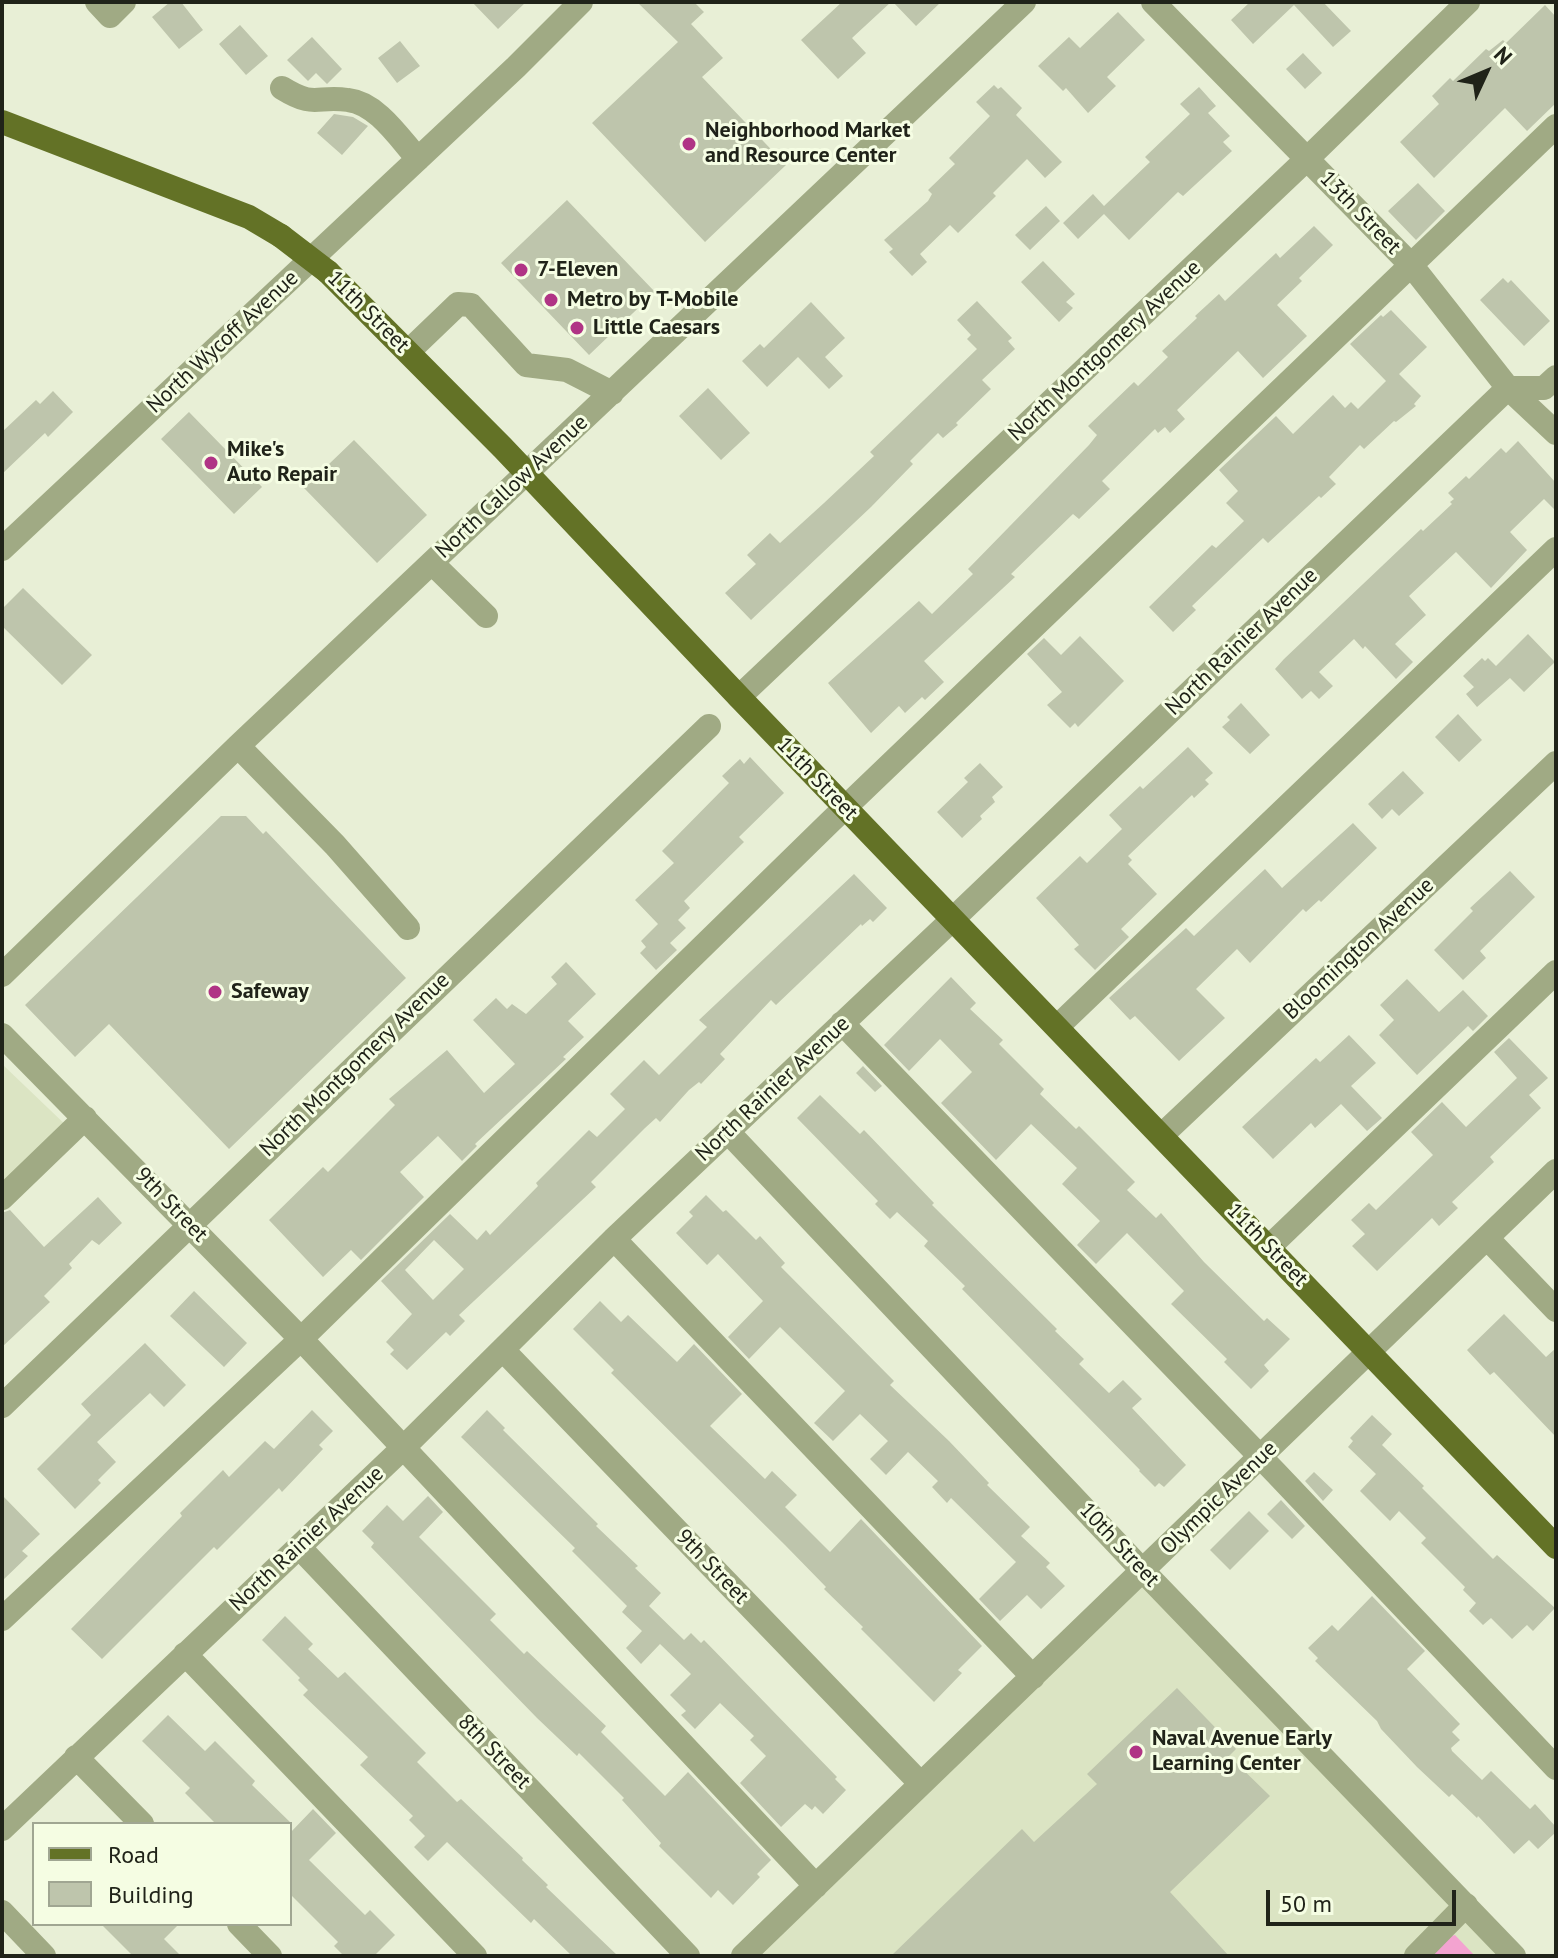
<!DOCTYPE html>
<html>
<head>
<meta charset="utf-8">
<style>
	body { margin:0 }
	#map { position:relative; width:1558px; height:1958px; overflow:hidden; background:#e8efd6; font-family:"PT Sans",sans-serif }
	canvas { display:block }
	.frame { position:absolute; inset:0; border:4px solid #202319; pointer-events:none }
	.legend { position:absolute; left:32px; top:1822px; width:260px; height:104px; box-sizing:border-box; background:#f5fde3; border:2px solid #a0a692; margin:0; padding:10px 14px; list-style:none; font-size:24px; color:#202319 }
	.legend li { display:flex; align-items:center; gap:16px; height:40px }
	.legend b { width:40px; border:2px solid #a0a692 }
	.north { position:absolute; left:1446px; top:32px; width:80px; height:80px; -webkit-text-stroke:6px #f5fde3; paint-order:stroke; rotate:46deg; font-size:22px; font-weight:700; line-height:32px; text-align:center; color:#202319 }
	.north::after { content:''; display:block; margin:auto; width:28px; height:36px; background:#202319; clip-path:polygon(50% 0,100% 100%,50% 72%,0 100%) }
	.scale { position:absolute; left:1266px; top:1890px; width:190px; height:36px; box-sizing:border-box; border:4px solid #202319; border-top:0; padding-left:10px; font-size:24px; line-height:28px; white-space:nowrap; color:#202319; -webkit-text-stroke:6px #f5fde3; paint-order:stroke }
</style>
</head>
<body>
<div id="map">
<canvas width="1558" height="1958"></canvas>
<div class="frame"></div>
<ul class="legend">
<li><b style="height:10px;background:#637226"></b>Road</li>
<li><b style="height:22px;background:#bec5ac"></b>Building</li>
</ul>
<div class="north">N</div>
<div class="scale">50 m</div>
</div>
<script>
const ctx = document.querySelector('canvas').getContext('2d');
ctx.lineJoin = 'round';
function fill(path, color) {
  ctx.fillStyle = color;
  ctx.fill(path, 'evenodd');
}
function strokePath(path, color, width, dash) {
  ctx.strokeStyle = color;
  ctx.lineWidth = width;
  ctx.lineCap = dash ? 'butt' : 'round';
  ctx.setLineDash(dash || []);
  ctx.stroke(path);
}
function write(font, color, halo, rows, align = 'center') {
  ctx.font = font + ' "PT Sans",sans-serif';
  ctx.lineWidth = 6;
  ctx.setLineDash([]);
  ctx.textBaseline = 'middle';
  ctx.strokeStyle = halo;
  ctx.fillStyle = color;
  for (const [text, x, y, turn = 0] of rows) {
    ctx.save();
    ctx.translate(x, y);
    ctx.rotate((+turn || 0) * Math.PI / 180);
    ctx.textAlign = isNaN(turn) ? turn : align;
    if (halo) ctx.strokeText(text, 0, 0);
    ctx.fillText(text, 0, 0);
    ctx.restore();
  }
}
fill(new Path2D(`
	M2,1064L72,1131L2,1199Z
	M1143,1571L1514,1956H743Z`), '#dbe4c3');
fill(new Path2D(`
	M1455,1935L1475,1956H1430L1442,1939Z`), '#f3a3d0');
fill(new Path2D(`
	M170,2H181L203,30L179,49L152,17Z
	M472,2H526L498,29Z
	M637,2H694L704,12L691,24L723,58L702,77L786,165L705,242L592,123L678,42Z
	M842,2H891L852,38L866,53L838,79L801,40Z
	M893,2H941L916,26Z
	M1250,2H1323L1351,31L1333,47L1294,5L1253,44L1231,20Z
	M1545,5L1556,17V103L1527,131L1505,108L1434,178L1400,142L1439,104L1432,96L1450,78L1453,81L1486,49L1489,51L1503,40L1506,43Z
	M1118,12L1145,40L1107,77L1116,86L1088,113L1066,88L1063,91L1038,66L1069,37L1080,48Z
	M240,25L268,56L246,75L219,44Z
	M312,37L342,69L327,84L316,73L308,81L287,60Z
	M400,41L420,66L397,83L378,58Z
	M1303,53L1322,73L1305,89L1286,69Z
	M994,85L998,89L1001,87L1022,108L1016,115L1062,162L1045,178L1027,159L993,193L996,196L958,233L950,225L920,254L927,262L912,276L889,252L893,249L884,240L928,201L932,194L928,190L955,164L949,158L990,116L976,102Z
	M1199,87L1216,106L1208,113L1230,136L1223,142L1232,151L1183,196L1178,192L1129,240L1104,214L1078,239L1063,223L1093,194L1104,206L1150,162L1145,157L1190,114L1180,104Z
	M334,114L353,117L368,126L342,155L317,133Z
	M1418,183L1445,211L1416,240L1388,211Z
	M567,200L655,292L589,355L501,263Z
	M1046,206L1060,221L1030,250L1015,235Z
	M1314,226L1333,245L1299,278L1302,281L1277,305L1307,336L1263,378L1238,351L1177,410L1185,419L1170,433L1165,427L1158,433L1155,429L1102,481L1110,489L1079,519L1073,514L1011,574L1015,577L924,661L944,682L925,700L922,697L905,713L899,706L871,733L828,683L919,601L932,614L973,574L968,569L1089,445L1097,435L1088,426L1134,382L1138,386L1168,357L1162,351L1197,318L1195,316L1219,294L1225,301L1276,253L1280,258Z
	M1043,261L1075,294L1066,302L1073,308L1059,322L1021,282Z
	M1503,278L1508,283L1511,280L1550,321L1524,346L1480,300Z
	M977,301L1012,338L1008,341L1015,349L982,380L991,389L956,423L958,425L943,438L938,433L910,461L913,464L871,507L751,620L725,593L756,564L747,555L770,533L780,543L824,503L874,456L870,452L977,349L967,339L971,335L957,320Z
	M811,302L845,338L825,357L843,376L829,389L798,357L767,387L742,361L760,344L764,348Z
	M1391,310L1427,347L1399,374L1421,396L1414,404L1416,406L1396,422L1394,421L1364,449L1360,445L1329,477L1336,484L1321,498L1319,496L1268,543L1263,538L1192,606L1196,610L1173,632L1149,607L1212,545L1216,548L1244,521L1226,503L1238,491L1219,470L1276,416L1293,434L1333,395L1345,408L1351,402L1358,409L1386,381L1350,344L1381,315L1383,317Z
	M708,388L750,433L721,460L679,416Z
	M53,391L73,412L48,437L45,433L2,474V432L36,400L40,404Z
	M189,412L262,487L234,514L161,439Z
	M354,440L427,515L377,563L304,488Z
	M1518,441L1556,483V511L1544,499L1510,532L1527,550L1491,588L1456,552L1409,596L1426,615L1395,644L1413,662L1396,679L1365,646L1363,649L1354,639L1319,672L1333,686L1319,699L1311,691L1302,699L1275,669L1284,659L1421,529L1423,531L1452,504L1450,502L1454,499L1448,493L1466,476L1469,479L1501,448L1506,453Z
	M23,588L92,655L62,685L2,626V609Z
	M1528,634L1555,662L1524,692L1510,678L1477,707L1466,694L1474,687L1463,676L1482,658L1485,661L1488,658L1496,666Z
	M1080,636L1124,681L1078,727L1075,723L1070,728L1047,705L1062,692L1027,654L1044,638L1061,655Z
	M1241,703L1270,735L1250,754L1222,727L1230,720L1227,717Z
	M1458,714L1482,740L1459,762L1435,737Z
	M1188,747L1213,773L1205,780L1209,784L1194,798L1192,795L1128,856L1132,860L1128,864L1157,894L1121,929L1129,937L1095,970L1074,949L1079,945L1036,898L1080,856L1087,863L1122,829L1109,815L1140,786L1143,789Z
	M750,757L784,793L739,837L744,842L684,901L690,908L678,920L686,928L670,943L677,950L656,970L640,953L646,947L641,941L658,924L635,900L674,863L662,851L729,783L722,776L740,759L744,764Z
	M980,763L1003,787L992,797L995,802L980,816L982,819L962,838L937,812L968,782L964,778Z
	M1403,771L1424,793L1399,816L1392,809L1382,819L1368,804Z
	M221,816H246L263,834L266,831L406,978L229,1149L109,1024L75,1057L25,1005Z
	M1353,823L1377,848L1321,902L1319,900L1306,912L1303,909L1250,963L1237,949L1196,989L1225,1018L1179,1061L1135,1016L1130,1020L1109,998L1186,928L1194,936L1265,869L1282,888Z
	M1510,871L1535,897L1480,951L1486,958L1463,980L1434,950L1473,911L1470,908Z
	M854,874L887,908L873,922L870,919L862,926L861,924L776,1005L771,1000L720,1054L725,1059L701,1084L699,1082L689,1090L660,1122L656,1118L645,1128L591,1182L596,1187L459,1315L465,1321L450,1336L446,1332L407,1370L390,1354L394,1350L386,1342L412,1314L381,1281L450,1214L477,1240L486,1230L490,1235L538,1186L536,1183L589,1130L597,1137L625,1109L610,1094L644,1060L659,1075L707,1027L699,1020ZM434,1240L464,1269L433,1300L405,1270Z
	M566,962L596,994L568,1021L584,1037L563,1057L566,1059L475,1144L477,1146L462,1161L438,1136L400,1172L424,1197L361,1260L351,1250L323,1277L269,1220L323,1167L328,1172L395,1105L389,1099L447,1050L484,1093L515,1064L473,1020L496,998L507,1009L512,1004L526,1014L557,984L551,977Z
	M951,977L976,1003L970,1009L1003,1040L999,1044L1044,1089L1040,1094L1076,1129L1079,1126L1135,1182L1127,1190L1156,1218L1161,1213L1204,1262L1264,1321L1267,1318L1290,1339L1264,1365L1269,1371L1251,1389L1224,1362L1227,1359L1171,1304L1184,1291L1127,1233L1096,1264L1077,1245L1100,1221L1062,1184L1077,1168L1031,1124L996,1160L941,1103L972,1072L940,1039L909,1071L884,1045Z
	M1407,979L1439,1012L1463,990L1488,1016L1473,1031L1468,1026L1417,1075L1379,1035L1394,1020L1380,1005Z
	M1349,1035L1376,1063L1351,1086L1382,1118L1367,1131L1341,1104L1315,1128L1311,1123L1273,1159L1242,1127L1316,1058L1320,1062Z
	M1509,1038L1548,1078L1529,1095L1541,1108L1490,1157L1494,1162L1452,1202L1458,1208L1439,1226L1432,1218L1377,1271L1352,1246L1365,1234L1351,1220L1369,1203L1376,1210L1433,1155L1411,1132L1442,1102L1466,1127L1517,1078L1494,1052Z
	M863,1066L882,1086L875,1092L856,1073Z
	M820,1095L860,1134L864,1130L934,1203L932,1205L1057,1329L1055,1331L1084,1359L1079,1364L1109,1393L1123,1380L1142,1399L1132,1408L1186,1465L1164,1487L1159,1483L1155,1487L1139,1471L1140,1470L962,1289L965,1286L924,1246L928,1241L897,1212L890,1219L875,1204L878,1201L797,1118Z
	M706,1195L723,1212L726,1210L756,1240L760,1236L785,1263L781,1267L894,1381L890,1385L949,1441L989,1483L987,1485L1030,1527L1021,1536L1050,1563L1046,1567L1065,1586L1041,1609L1027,1595L1000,1621L979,1599L1016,1562L951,1498L947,1503L932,1487L938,1481L908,1452L886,1475L870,1459L888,1441L860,1414L833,1441L814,1423L845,1391L780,1327L749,1359L728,1337L763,1301L718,1254L707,1265L676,1233L693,1216L689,1212Z
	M98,1197L122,1223L99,1245L92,1240L69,1264L72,1268L44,1296L50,1302L2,1347V1213L10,1210L44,1247Z
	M194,1291L247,1343L224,1367L170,1316Z
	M600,1301L621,1322L628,1315L677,1362L694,1344L742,1394L710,1426L765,1479L772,1471L797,1495L785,1507L830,1552L861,1519L982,1646L958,1670L962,1673L934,1702L861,1629L863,1627L824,1589L826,1587L785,1545L611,1373L614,1370L573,1329Z
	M1504,1314L1546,1357L1556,1348V1437L1494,1372L1490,1375L1467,1350Z
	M145,1343L186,1385L164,1407L150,1393L97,1442L116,1462L98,1480L101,1483L75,1509L37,1469L91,1415L81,1404Z
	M312,1410L333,1431L319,1445L323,1449L282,1492L279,1488L217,1550L214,1547L102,1659L71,1629L182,1516L180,1513L223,1470L229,1477L265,1441L274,1449Z
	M487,1410L505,1428L503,1430L598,1524L596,1526L638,1566L635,1568L661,1593L649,1606L684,1640L691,1633L701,1643L704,1640L837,1777L835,1779L846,1790L823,1814L815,1806L812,1810L805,1804L781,1827L740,1783L766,1756L750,1740L754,1736L720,1703L695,1729L681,1715L686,1711L670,1695L691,1674L660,1644L641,1664L626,1648L642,1631L622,1612L627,1606L572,1551L575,1548L461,1437Z
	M1372,1415L1392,1434L1382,1445L1424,1486L1422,1488L1493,1559L1497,1555L1555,1608L1533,1631L1527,1625L1512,1639L1491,1618L1483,1625L1469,1611L1476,1603L1463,1590L1465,1587L1421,1543L1426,1538L1399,1511L1390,1521L1360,1491L1376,1474L1348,1447L1353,1441L1350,1438Z
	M1314,1472L1333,1490L1323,1501L1305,1481Z
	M2,1495L40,1534L22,1551L28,1556L2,1581Z
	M428,1496L443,1512L419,1537L496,1614L490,1620L524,1654L527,1651L606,1726L601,1732L665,1796L688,1772L771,1860L757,1874L760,1877L733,1905L718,1890L711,1898L659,1846L661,1843L622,1800L624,1798L579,1753L577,1756L537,1718L371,1547L374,1543L362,1531L387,1505L403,1521Z
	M1281,1500L1305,1526L1292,1539L1267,1514Z
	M1249,1511L1269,1531L1230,1570L1210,1550Z
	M1372,1596L1425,1651L1407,1669L1460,1724L1452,1732L1460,1740L1451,1748L1452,1751L1482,1780L1491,1771L1530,1809L1535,1804L1556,1827V1832L1538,1849L1529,1840L1514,1854L1478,1816L1477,1818L1452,1794L1449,1797L1417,1767L1381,1729L1377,1721L1315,1661L1318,1658L1308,1648L1332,1625L1338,1631Z
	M285,1616L313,1644L308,1649L338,1678L345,1672L426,1753L417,1762L457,1802L461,1799L523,1858L522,1860L548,1885L546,1887L618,1956H572L534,1919L531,1923L447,1842L428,1861L414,1847L425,1836L409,1820L413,1816L360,1765L368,1757L303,1695L308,1690L298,1680L300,1678L262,1640Z
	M1177,1688L1236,1749L1229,1756L1270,1796L1170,1892L1229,1956H891L1022,1829L1034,1842L1097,1784L1087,1774Z
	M168,1715L205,1751L215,1741L255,1781L252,1785L292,1824H216L185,1793L190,1788L142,1741Z
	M313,1809L336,1833L309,1860L365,1915L370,1910L395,1935L374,1956H344L334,1946L338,1942L290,1894V1833Z
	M101,1924H179L164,1939L181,1956H133Z`), '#bec5ac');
strokePath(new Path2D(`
	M97,2L110,16L124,2
	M1153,2L1412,266L1508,388L1556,433
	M282,88C316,109 316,95 348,100C377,103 400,139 418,159
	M409,351L458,304L471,305L526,365L567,370L612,393
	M2,549L516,67L581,2
	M432,563L486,616
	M739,697L1308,158L1468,2
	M238,746L335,845L408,928
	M2,975L238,746L1024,2
	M842,1023L1276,1473L1556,1768
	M1057,1027L1556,549
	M2,1035L301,1339L816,1886
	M728,1132L1143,1571L1514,1956
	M1162,1135L1556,763
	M2,1198L85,1118
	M1487,1238L1556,1310
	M614,1239L1033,1677
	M1269,1247L1556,972
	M503,1350L921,1784
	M2,1406L709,726
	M299,1547L688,1956
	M2,1619L301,1339L829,823L1556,126
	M185,1654L475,1956
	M76,1757L142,1824
	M2,1829L403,1448L614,1239L953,919L1508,388H1544L1556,377
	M2,1912L44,1956
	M239,1924L270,1956
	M743,1956L1556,1171
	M1416,1956L1466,1905`), '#a0aa84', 24);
strokePath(new Path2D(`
	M2,122L249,217L281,236
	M328,272L503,448L739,697L1556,1547`), '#637226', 24);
strokePath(new Path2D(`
	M281,236L328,272`), '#637226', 24);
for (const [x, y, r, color] of [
	[689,144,8,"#b03485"],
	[521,270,8,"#b03485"],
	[551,300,8,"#b03485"],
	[577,328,8,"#b03485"],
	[211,463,8,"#b03485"],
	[215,992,8,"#b03485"],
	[1136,1752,8,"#b03485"]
]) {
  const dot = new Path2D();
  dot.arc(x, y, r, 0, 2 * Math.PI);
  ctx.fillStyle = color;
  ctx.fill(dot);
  strokePath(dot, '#f5fde3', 3);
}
write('bold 22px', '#202319', '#f5fde3', [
	["Neighborhood Market",705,131],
	["and Resource Center",705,156],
	["7-Eleven",537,270],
	["Metro by T-Mobile",567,300],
	["Little Caesars",593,328],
	["Mike's",227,450],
	["Auto Repair",227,475],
	["Safeway",231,992],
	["Naval Avenue Early",1152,1739],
	["Learning Center",1152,1764]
], 'left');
write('22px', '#202319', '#f5fde3', [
	["13th Street",1360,213,46],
	["11th Street",368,312,45],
	["North Wycoff Avenue",223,342,-43],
	["North Montgomery Avenue",1105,351,-43],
	["North Callow Avenue",512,487,-43],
	["North Rainier Avenue",1242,642,-44],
	["11th Street",817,779,46],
	["Bloomington Avenue",1359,949,-43],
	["North Montgomery Avenue",355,1065,-44],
	["North Rainier Avenue",773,1089,-43],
	["9th Street",171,1205,46],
	["11th Street",1267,1245,46],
	["Olympic Avenue",1219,1498,-44],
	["North Rainier Avenue",307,1539,-43],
	["10th Street",1119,1545,47],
	["9th Street",712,1567,46],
	["8th Street",494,1752,46]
]);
</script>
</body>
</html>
